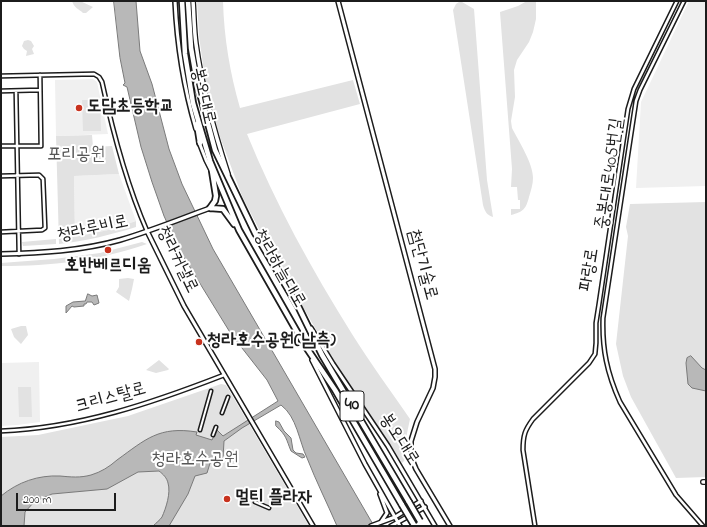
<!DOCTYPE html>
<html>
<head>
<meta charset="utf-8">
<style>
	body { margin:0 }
	#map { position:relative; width:707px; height:527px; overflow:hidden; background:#fff; font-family:"Indie Flower",sans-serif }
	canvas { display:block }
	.frame { position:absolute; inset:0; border:2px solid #1c1c1c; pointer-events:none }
	.scale { position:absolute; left:16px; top:493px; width:100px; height:18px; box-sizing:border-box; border:2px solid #1c1c1c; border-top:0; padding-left:5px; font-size:12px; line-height:14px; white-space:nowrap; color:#1c1c1c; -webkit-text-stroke:3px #fff; paint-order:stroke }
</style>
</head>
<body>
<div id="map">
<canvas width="707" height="527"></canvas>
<div class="frame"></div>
<div class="scale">200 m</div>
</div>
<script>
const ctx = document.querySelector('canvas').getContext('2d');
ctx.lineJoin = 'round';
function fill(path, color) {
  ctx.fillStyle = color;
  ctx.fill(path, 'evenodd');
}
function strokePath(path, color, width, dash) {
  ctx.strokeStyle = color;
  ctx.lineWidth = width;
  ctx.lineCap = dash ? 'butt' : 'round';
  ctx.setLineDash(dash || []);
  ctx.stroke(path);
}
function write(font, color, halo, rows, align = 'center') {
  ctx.font = font + ' "Indie Flower","Poor Story",sans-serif';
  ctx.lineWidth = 4;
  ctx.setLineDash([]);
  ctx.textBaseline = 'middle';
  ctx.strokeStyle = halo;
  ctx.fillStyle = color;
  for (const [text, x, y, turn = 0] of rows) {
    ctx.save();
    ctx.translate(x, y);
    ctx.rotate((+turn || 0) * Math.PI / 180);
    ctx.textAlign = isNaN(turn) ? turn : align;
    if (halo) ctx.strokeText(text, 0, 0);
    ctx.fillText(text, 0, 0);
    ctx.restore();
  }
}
fill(new Path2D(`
	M689,1H706V186L636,188L641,102Z
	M93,79L97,82L108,134L56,136L55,80Z
	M119,174L136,221L113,229L75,237L74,176Z
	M39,362L40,422L17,425L1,426V363Z`), '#f0f0f0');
fill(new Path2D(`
	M72,1H80L93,7L86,13H83C79,9 74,8 72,1Z
	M197,1H223C224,38 230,73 240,108L353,80L360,104L247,134C275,203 312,270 352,334C370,363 391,391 410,419L406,438V459L402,463L334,361L264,239L242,196L220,137L206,86L199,36Z
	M527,1H536V19L533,32L529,42L517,60L514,70L515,97L511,121L512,128C519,142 533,163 533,178C533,184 531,190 529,197C526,209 523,212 511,215V209H520V200H518L517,187H511L512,169L500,12L518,6Z
	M459,2H462L474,9L487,180L493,217C487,215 485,212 483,205L453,10L456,4Z
	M28,40L31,41L34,46L32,49L34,54L26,56L27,51L24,49L22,46L24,41Z
	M82,100H100L101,131H83Z
	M92,135L93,147L112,146L119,174L74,176L75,237L113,229L136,221V227C111,235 85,241 59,244L56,136Z
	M706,202V477L676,478L631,397L623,376L616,344L628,236L626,227L630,204Z
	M56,239V244L23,246L22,242Z
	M142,242L147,244C98,261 52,266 1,266V263L54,259L100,253Z
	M128,278L134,279L132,289L129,301L116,292L119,287V279Z
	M21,326H26L28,335L21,344L14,337L11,329Z
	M159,360L169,369L168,370L156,373L146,370Z
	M221,384L226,385L309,526H1V437L38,435L128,416Z
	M18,387H31L32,417H19Z`), '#e2e2e2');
const water = new Path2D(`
	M114,1H136L140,51L152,84L169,149L182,184L213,249L374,526H337C327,503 316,481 307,458C299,441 297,417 281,405L242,428L224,441L223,458L211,460L207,473L195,476L188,494L169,526H153C156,523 160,520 162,517C166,508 171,493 168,483C167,478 163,474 159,471L138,472L107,489L52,494L34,502L25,512L24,526H1V496C18,482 38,475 60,476C71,477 80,478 91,475C101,472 109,467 117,460C146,439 159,426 197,432L196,435L212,440L217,430L223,436L278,401L267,380L231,334L180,251L164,216L152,182L141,147L127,87L123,85L125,83L120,58Z
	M88,294L92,296L97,295L99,303L94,305L92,302H87L86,304H84V306L74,307L72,306L66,313V306L73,302L85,301Z
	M691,356L702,368L706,370V391L692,388L688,384L686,363L687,358Z
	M276,421L279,422L284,431L291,438L293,450L296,453L303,454L305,457L302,458L291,451C286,439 287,436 276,426Z`);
fill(water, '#b8b8b8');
strokePath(water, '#7a7a7a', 1);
const pedestrian = new Path2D(`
	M222,413L228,397
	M200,430L211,391
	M213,435L216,427
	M255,502L269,508`);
const minor = new Path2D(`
	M684,1L640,90L636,101L603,318C602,349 607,373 620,402L676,495L703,526
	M1,76L94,74L99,77L102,82C113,133 126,183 147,231
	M1,91L40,90
	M16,91L19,254
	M1,146H41L40,75
	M1,176L39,175L43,179L45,228L42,230L1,232
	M1,431C79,428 152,403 224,375
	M535,526L523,450C523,435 525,430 533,419L589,363L595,354L596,343V323L599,304L628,109L634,89L677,1`);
const tertiary = new Path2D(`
	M175,1C177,44 184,88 196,129
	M338,1L435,369V377L433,388L417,422L411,441V457L416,469L450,526
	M199,142L206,160L212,172
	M147,231L184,306L313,526
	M1,254C41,253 81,251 120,240C151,231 180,219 210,208
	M311,328L333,364L388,446L435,526
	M312,360L365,464L400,526
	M380,494L387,513L381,522
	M371,526L395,517L421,501
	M391,526L425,507`);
const secondary = new Path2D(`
	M193,1C194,15 194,30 196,44C202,89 214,131 228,174
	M703,482H706`);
const trunk = new Path2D(`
	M182,1L185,54L193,103L210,161L239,230L304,344L335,390L402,505
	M188,1L191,48L197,82L215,150L255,233L299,308L322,355L409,502
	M197,124L200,143
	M210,208L223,209L234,224
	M210,208L215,201L216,196L212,171`);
strokePath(pedestrian, '#1c1c1c', 5);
strokePath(minor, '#1c1c1c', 5.5);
strokePath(tertiary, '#1c1c1c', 6);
strokePath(secondary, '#1c1c1c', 6);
strokePath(trunk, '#1c1c1c', 8);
strokePath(pedestrian, '#fff', 2);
strokePath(minor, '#fff', 2.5);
strokePath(tertiary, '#fff', 3);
strokePath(secondary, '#fff', 3.5);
strokePath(trunk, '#fff', 4.5);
const trunkBridge = new Path2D(`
	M409,502L420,521
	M402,505L414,525`);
strokePath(trunkBridge, '#1c1c1c', 8, []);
strokePath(trunkBridge, '#fff', 4.5);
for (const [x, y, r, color] of [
	[79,108,4,"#c8321e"],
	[108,250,4,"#c8321e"],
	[199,342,4,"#c8321e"],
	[227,499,4,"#c8321e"]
]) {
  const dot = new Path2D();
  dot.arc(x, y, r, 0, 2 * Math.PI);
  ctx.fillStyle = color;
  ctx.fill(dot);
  strokePath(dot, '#fff', 1.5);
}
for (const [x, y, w] of [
	[352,406,24]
]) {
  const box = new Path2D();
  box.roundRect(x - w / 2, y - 15, w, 30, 3);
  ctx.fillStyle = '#fff';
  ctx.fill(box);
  strokePath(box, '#1c1c1c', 1);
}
write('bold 17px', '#1c1c1c', null, [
	["40",352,406]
]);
write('18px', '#1c1c1c', '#fff', [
	["봉오대로",202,96,77],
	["중봉대로405번길",611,174,-82],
	["청라루비로",93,230,-12],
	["청라커낼로",176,260,64],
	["첨단기술로",421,265,75],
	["청라하늘대로",278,269,60],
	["파랑로",591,270,-81],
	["크리스탈로",111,399,-15],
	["봉오대로",398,440,58]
]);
write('bold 18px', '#1c1c1c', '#fff', [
	["도담초등학교",87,108],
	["호반베르디움",108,267,"center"],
	["청라호수공원(남측)",207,342],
	["멀티 플라자",235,499]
], 'left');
write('18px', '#575757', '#fff', [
	["포리공원",76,156],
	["청라호수공원",195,461]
]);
</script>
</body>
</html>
